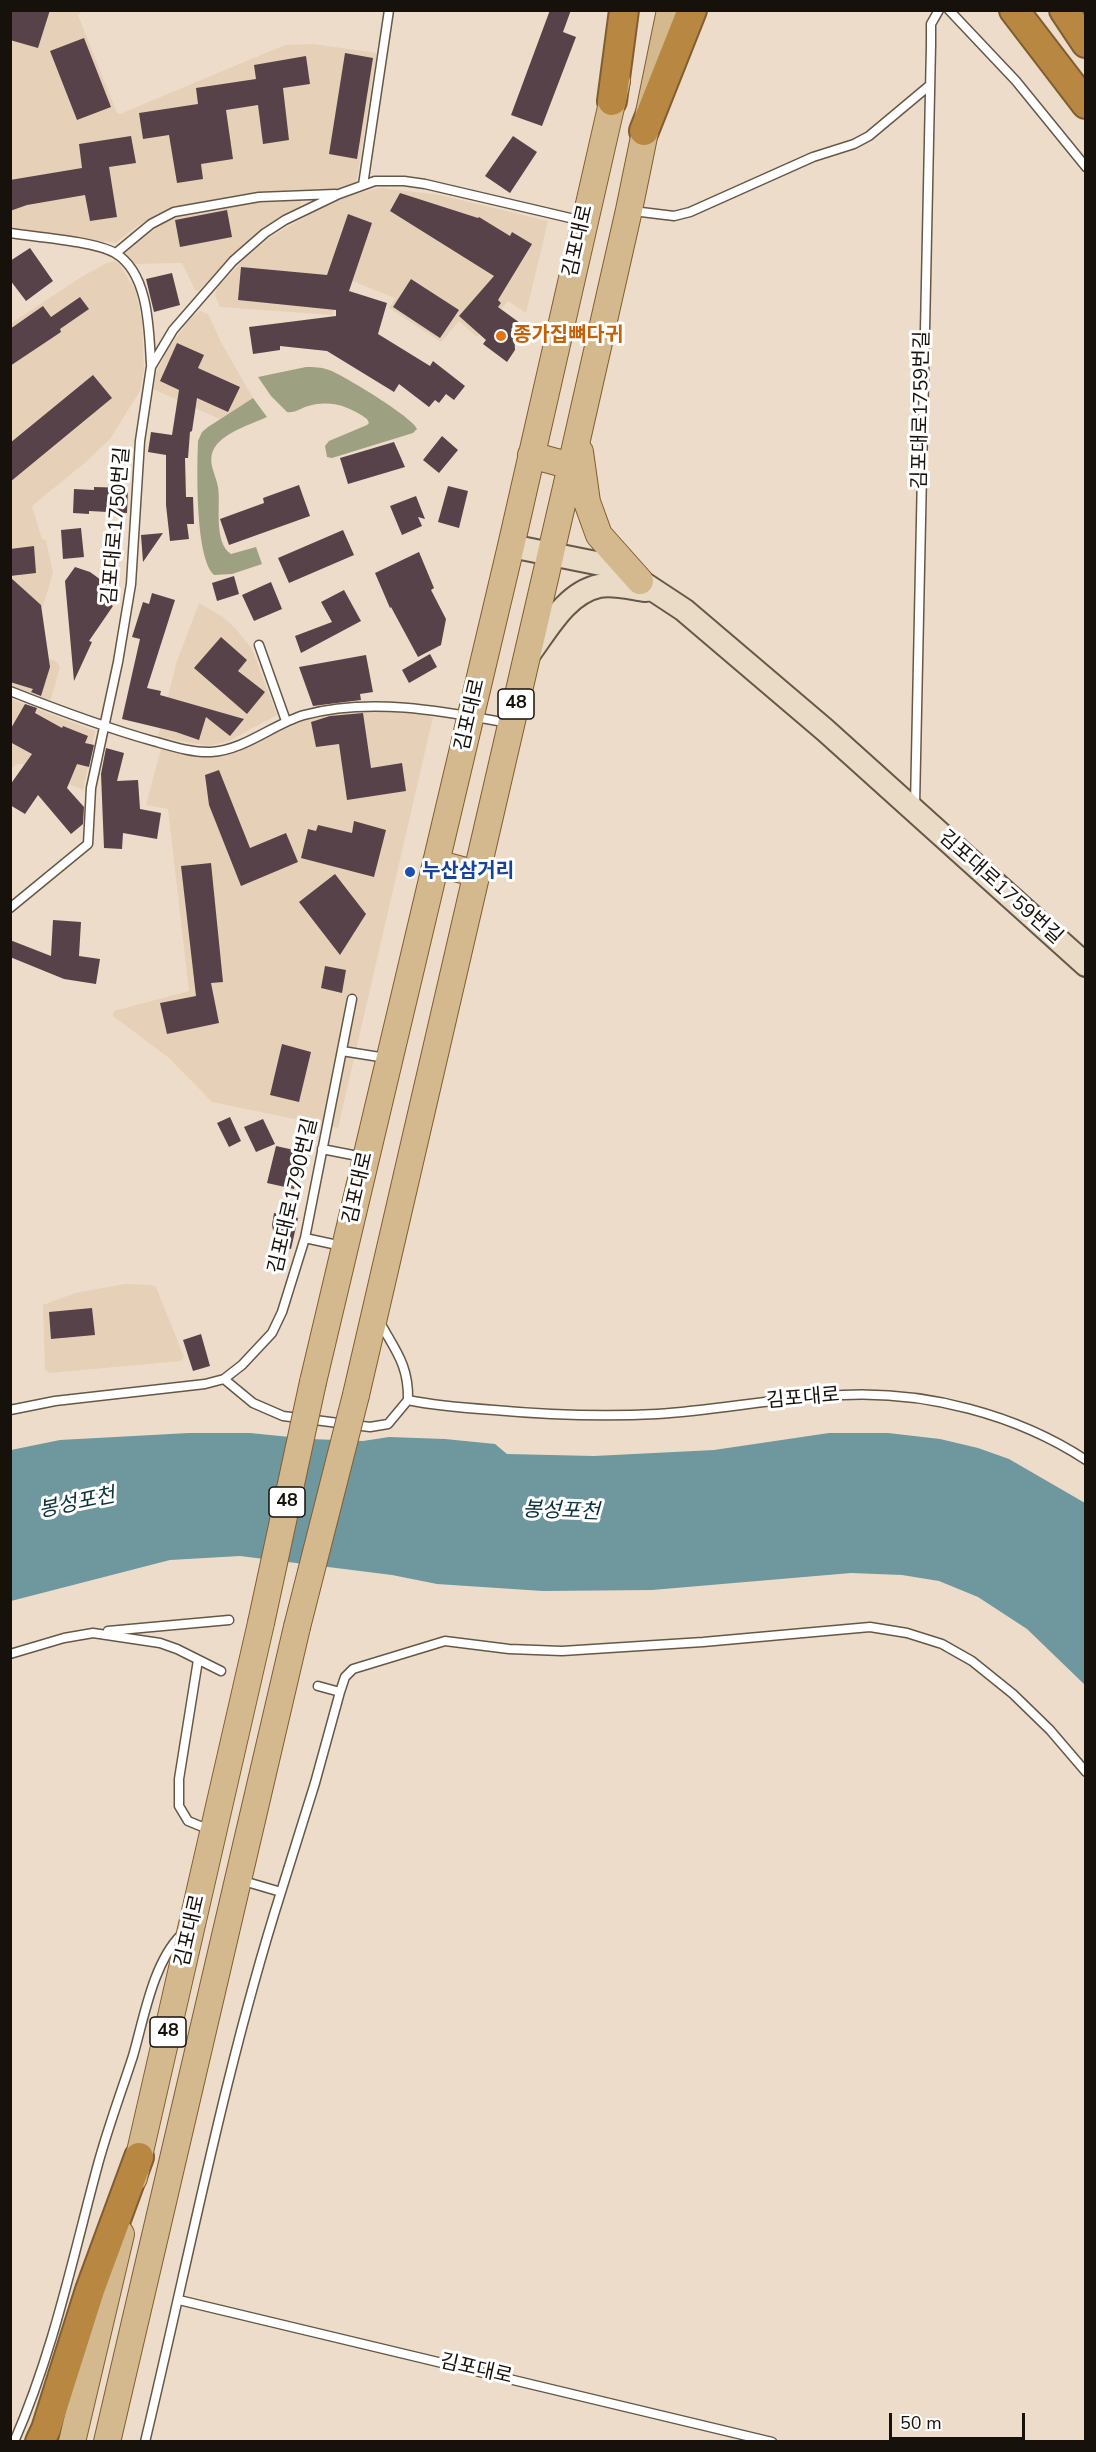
<!DOCTYPE html>
<html>
<head>
<meta charset="utf-8">
<style>
	body { margin:0 }
	#map { position:relative; width:1096px; height:2452px; overflow:hidden; background:#eddcca; font-family:"Nunito Sans",sans-serif }
	canvas { display:block }
	.frame { position:absolute; inset:0; border:12px solid #17110b; pointer-events:none }
	.scale { position:absolute; left:889px; top:2413px; width:136px; height:27px; box-sizing:border-box; border:3px solid #17110b; border-top:0; padding-left:8px; font-size:18px; line-height:21px; white-space:nowrap; color:#17110b; -webkit-text-stroke:4px #fff; paint-order:stroke }
</style>
</head>
<body>
<div id="map">
<canvas width="1096" height="2452"></canvas>
<div class="frame"></div>
<div class="scale">50 m</div>
</div>
<script>
const ctx = document.querySelector('canvas').getContext('2d');
ctx.lineJoin = 'round';
function fill(path, color) {
  ctx.fillStyle = color;
  ctx.fill(path, 'evenodd');
}
function strokePath(path, color, width, dash) {
  ctx.strokeStyle = color;
  ctx.lineWidth = width;
  ctx.lineCap = dash ? 'butt' : 'round';
  ctx.setLineDash(dash || []);
  ctx.stroke(path);
}
function write(font, color, halo, rows, align = 'center') {
  ctx.font = font + ' "Nunito Sans","Noto Sans KR",sans-serif';
  ctx.lineWidth = 6;
  ctx.setLineDash([]);
  ctx.textBaseline = 'middle';
  ctx.strokeStyle = halo;
  ctx.fillStyle = color;
  for (const [text, x, y, turn = 0] of rows) {
    ctx.save();
    ctx.translate(x, y);
    ctx.rotate((+turn || 0) * Math.PI / 180);
    ctx.textAlign = isNaN(turn) ? turn : align;
    if (halo) ctx.strokeText(text, 0, 0);
    ctx.fillText(text, 0, 0);
    ctx.restore();
  }
}
fill(new Path2D(`
	M11,11H83L78,15L117,113L120,114L285,45L313,44L377,53L357,179L355,182L337,189L286,190L238,195L173,208L137,226L116,243L11,228Z
	M381,188L440,195L548,221L526,313L508,301L477,337L459,321L441,342L389,308L395,298L337,275L333,315L220,307L215,295L217,288L245,258L272,236L323,207L353,194Z
	M299,199L301,201L300,207L256,234L198,291L195,290L182,263L133,264L125,252L157,224L182,215L238,204Z
	M115,261L120,265L136,291L142,322L144,370L140,391L110,439L87,461L32,506L42,539L46,540L53,573L43,606L13,639L14,648L56,661L60,667L51,699L49,700L11,686L10,324L83,276L107,263Z
	M200,311L208,314L210,318L221,342L253,398L220,419L153,389L156,373L169,347L191,318Z
	M199,603L223,617L236,629L252,649L277,715L229,741L209,746L158,737L176,664Z
	M11,699L95,731L83,790L22,764H17L11,769Z
	M374,711L410,713L433,717L338,1128L212,1102L169,1058L113,1016L114,1011L189,991L168,809L146,805L161,749L198,756L229,754L307,719L324,715Z
	M125,1284L151,1285L156,1287L184,1357L181,1361L50,1373L45,1370L43,1305L75,1293Z`), '#e6d1b8');
fill(new Path2D(`
	M306,367C314,367 321,367 329,370C343,375 414,418 417,429L413,433L332,458L327,457L325,446L329,441L367,425L369,423L367,419C348,405 328,399 305,407C298,410 294,413 287,412L271,396L258,377Z
	M253,398L267,417C252,424 225,432 215,447C206,461 216,474 218,487C221,505 213,542 231,554L256,547L262,564L232,574L214,575C195,557 197,468 198,441L202,432L208,427Z`), '#9da181');
fill(new Path2D(`
	M189,1433H250L310,1439L363,1441L389,1437L445,1439L495,1444L507,1454L594,1456L714,1450L829,1433H888L940,1439L978,1448L1009,1459L1085,1503V1685L1027,1629L978,1597L939,1581L902,1575L851,1573L652,1590L543,1591L437,1584L392,1575L240,1556L170,1560L11,1601V1450L60,1440Z`), '#6f979e');
fill(new Path2D(`
	M10,10H50L38,48L10,40Z
	M550,10H571L563,32L576,37L542,126L511,115Z
	M84,38L111,107L77,120L50,51Z
	M345,53L373,58L357,159L329,154Z
	M306,56L310,84L283,88L289,140L263,144L258,105L226,110L233,159L201,164L203,179L177,183L169,135L143,139L139,113L198,104L196,88L256,79L254,65Z
	M131,136L136,163L109,167L117,217L90,221L85,195L27,205L10,211V180L82,168L79,144Z
	M513,136L537,152L510,193L485,176Z
	M400,193L478,218L479,217L510,236L512,232L532,244L498,300L501,303L498,307L520,323L514,331L515,350L507,362L483,344L486,340L459,316L494,276L390,211Z
	M227,210L232,237L180,247L175,220Z
	M348,214L372,223L349,291L387,303L378,334L430,366L433,361L465,386L454,400L446,394L439,403L435,400L429,407L399,384L394,392L327,351L280,346V350L253,354L249,327L336,316V310L238,300L241,267L327,275Z
	M30,248L53,281L26,301L10,280V261Z
	M172,273L180,305L154,312L146,279Z
	M411,279L459,310L440,338L393,307Z
	M80,297L89,309L60,329L61,332L10,366V329L43,306L51,317Z
	M177,343L204,355L198,368L240,387L228,412L197,398L192,431L190,432L188,458H185L186,497H193L194,524H187L189,539L170,541L166,505V455L148,452L151,432L172,435L179,390L160,381Z
	M93,375L112,398L10,482V443Z
	M442,436L458,450L439,473L423,460Z
	M394,442L405,467L348,484L340,458Z
	M299,485L310,516L229,545L220,519L264,503L263,498Z
	M448,486L468,491L459,528L438,522Z
	M94,487L128,488L127,513L89,511V514L73,513L74,489L94,490Z
	M416,496L425,519L418,517L422,526L402,535L390,506Z
	M81,528L84,557L63,559L61,530Z
	M343,530L354,555L289,583L278,558Z
	M163,533L143,562L141,535Z
	M34,546L36,573L10,576V549Z
	M419,552L434,588L431,590L446,619L441,645L418,657L391,607L390,608L375,573Z
	M75,567L90,572L108,585L104,591L108,594L104,600L113,606L89,641L92,642L74,681L65,581Z
	M234,576L239,594L217,601L212,583Z
	M10,577L41,605L50,667L41,696L31,692L33,689L10,682Z
	M271,582L282,609L254,621L242,595Z
	M344,590L361,621L301,653L295,636L332,622L321,602Z
	M152,593L175,600L147,688L161,691L160,695L244,719L230,736L206,717L199,740L176,732L122,719L140,639L132,637L143,602L149,604Z
	M221,637L247,660L238,671L265,692L247,714L194,668Z
	M430,654L437,667L409,683L402,670Z
	M366,655L373,692L360,694L361,700L313,706L299,667Z
	M25,704L37,708L35,713L62,728L63,726L88,736L85,743L94,745L89,767L77,764L67,788L84,807L83,824L71,834L38,795L25,814L10,805V785L32,754L10,742V730Z
	M363,713L371,768L402,763L406,791L347,800L339,744L316,747L311,722L330,716Z
	M106,748L124,753L117,781L138,780L140,809L161,813L157,839L123,833L122,849L104,848L101,774Z
	M219,770L250,848L286,833L298,862L241,886L209,805L205,775Z
	M354,821L386,830L374,877L301,858L308,829L316,831L318,825L352,833Z
	M211,863L223,982L211,983L219,1023L167,1034L160,1003L196,996L181,866Z
	M335,874L366,914L340,955L299,902Z
	M53,920L81,922L79,956L100,959L96,984L64,979L10,957V940L51,956Z
	M325,966L346,970L342,993L321,988Z
	M282,1044L311,1052L299,1102L270,1095Z
	M230,1117L241,1141L229,1147L217,1123Z
	M263,1119L275,1144L256,1152L244,1127Z
	M276,1146L303,1152L294,1189L267,1183Z
	M274,1213L298,1218L291,1249L276,1245L272,1225Z
	M92,1308L95,1335L51,1339L49,1312Z
	M201,1334L210,1366L193,1371L183,1340Z`), '#57424a');
const lane = new Path2D(`
	M949,10L1016,81L1086,167
	M363,185L389,10
	M633,211L674,216L690,212L813,157L854,144L869,136L930,85
	M10,233C36,237 94,241 115,253C149,273 149,330 151,364
	M116,253L151,224L174,212L259,197L335,194
	M259,645L286,721
	M10,691C58,710 103,727 153,741C171,746 192,753 211,752C245,750 273,724 304,715C370,697 443,711 508,723
	M915,805L931,45V24L939,10
	M10,908L88,844L91,788L118,662L131,584L140,441L151,367L173,330L233,261L265,233L285,220L339,194L375,181H404L425,184L583,221
	M342,1051L386,1058
	M322,1149L363,1157
	M305,1238L342,1246
	M379,1321C395,1350 409,1365 408,1400
	M224,1379L253,1403L283,1416L370,1427L388,1424L408,1400C436,1406 465,1408 494,1410C549,1415 602,1417 657,1414C719,1410 781,1397 843,1395C925,1391 1016,1414 1086,1460
	M10,1410L55,1401L205,1384L224,1379L242,1365L272,1333L282,1312L305,1238L352,999
	M108,1631L229,1620
	M10,1654L64,1638L93,1633L160,1643L177,1649L221,1671
	M198,1660L179,1779V1806L188,1821L210,1830
	M318,1686L340,1692L345,1677L353,1669L445,1641L509,1649L562,1651L703,1642L870,1627L907,1633L942,1644L972,1661L1013,1694L1050,1730L1086,1772
	M281,1892L315,1783L340,1692
	M179,2300L772,2442
	M14,2442C53,2353 72,2261 97,2168C107,2130 121,2093 133,2056C144,2018 153,1963 181,1935
	M145,2442C189,2258 224,2072 281,1892L240,1880`);
const secondary = new Path2D(`
	M511,546L606,565L640,581L684,610L825,730L1086,965
	M529,654C547,630 566,593 599,586C613,583 631,588 646,590`);
const primary = new Path2D(`
	M580,452L587,502L599,535L640,581
	M531,455L571,466
	M436,863L477,874
	M313,1382L511,546L617,81
	M356,1395L571,466L629,210L670,10
	M134,2178L261,1623
	M72,2442L121,2234
	M107,2442L297,1627`);
const highway = new Path2D(`
	M1014,10L1086,104
	M1064,10L1086,43
	M612,101L624,10
	M644,131L692,10
	M40,2442L46,2429L90,2290L139,2157`);
strokePath(lane, '#665848', 11);
strokePath(secondary, '#665848', 26);
strokePath(primary, '#805e2f', 28);
strokePath(highway, '#805e2f', 32);
strokePath(lane, '#fff', 8);
strokePath(secondary, '#eadbc7', 22);
strokePath(primary, '#d4b88e', 26);
strokePath(highway, '#b88843', 28);
const primaryBridge = new Path2D(`
	M261,1623L313,1382
	M297,1627L356,1395`);
strokePath(primaryBridge, '#805e2f', 28, []);
strokePath(primaryBridge, '#d4b88e', 26);
for (const [x, y, r, color] of [
	[501,336,6,"#e8710a"],
	[410,872,6,"#1a4fb4"]
]) {
  const dot = new Path2D();
  dot.arc(x, y, r, 0, 2 * Math.PI);
  ctx.fillStyle = color;
  ctx.fill(dot);
  strokePath(dot, '#fff', 2);
}
for (const [x, y, w] of [
	[516,704,36],
	[287,1502,36],
	[168,2032,36]
]) {
  const box = new Path2D();
  box.roundRect(x - w / 2, y - 15, w, 30, 4.5);
  ctx.fillStyle = '#fff';
  ctx.fill(box);
  strokePath(box, '#17110b', 1.5);
}
write('bold 18px', '#17110b', null, [
	["48",516,704],
	["48",287,1502],
	["48",168,2032]
]);
write('20px', '#17110b', '#fff', [
	["김포대로",579,241,-77],
	["김포대로1759번길",922,410,-89],
	["김포대로1750번길",117,526,-85],
	["김포대로",471,715,-77],
	["김포대로1759번길",1000,888,42],
	["김포대로",359,1188,-77],
	["김포대로1790번길",294,1196,-77],
	["김포대로",803,1399,-5],
	["김포대로",191,1931,-77],
	["김포대로",476,2370,13]
]);
write('bold 20px', '#c56008', '#fff', [
	["종가집뼈다귀",513,336]
], 'left');
write('bold 20px', '#164399', '#fff', [
	["누산삼거리",422,872]
], 'left');
write('italic 21px', '#0a3339', '#fff', [
	["봉성포천",77,1504,-12],
	["봉성포천",561,1512,2]
]);
</script>
</body>
</html>
